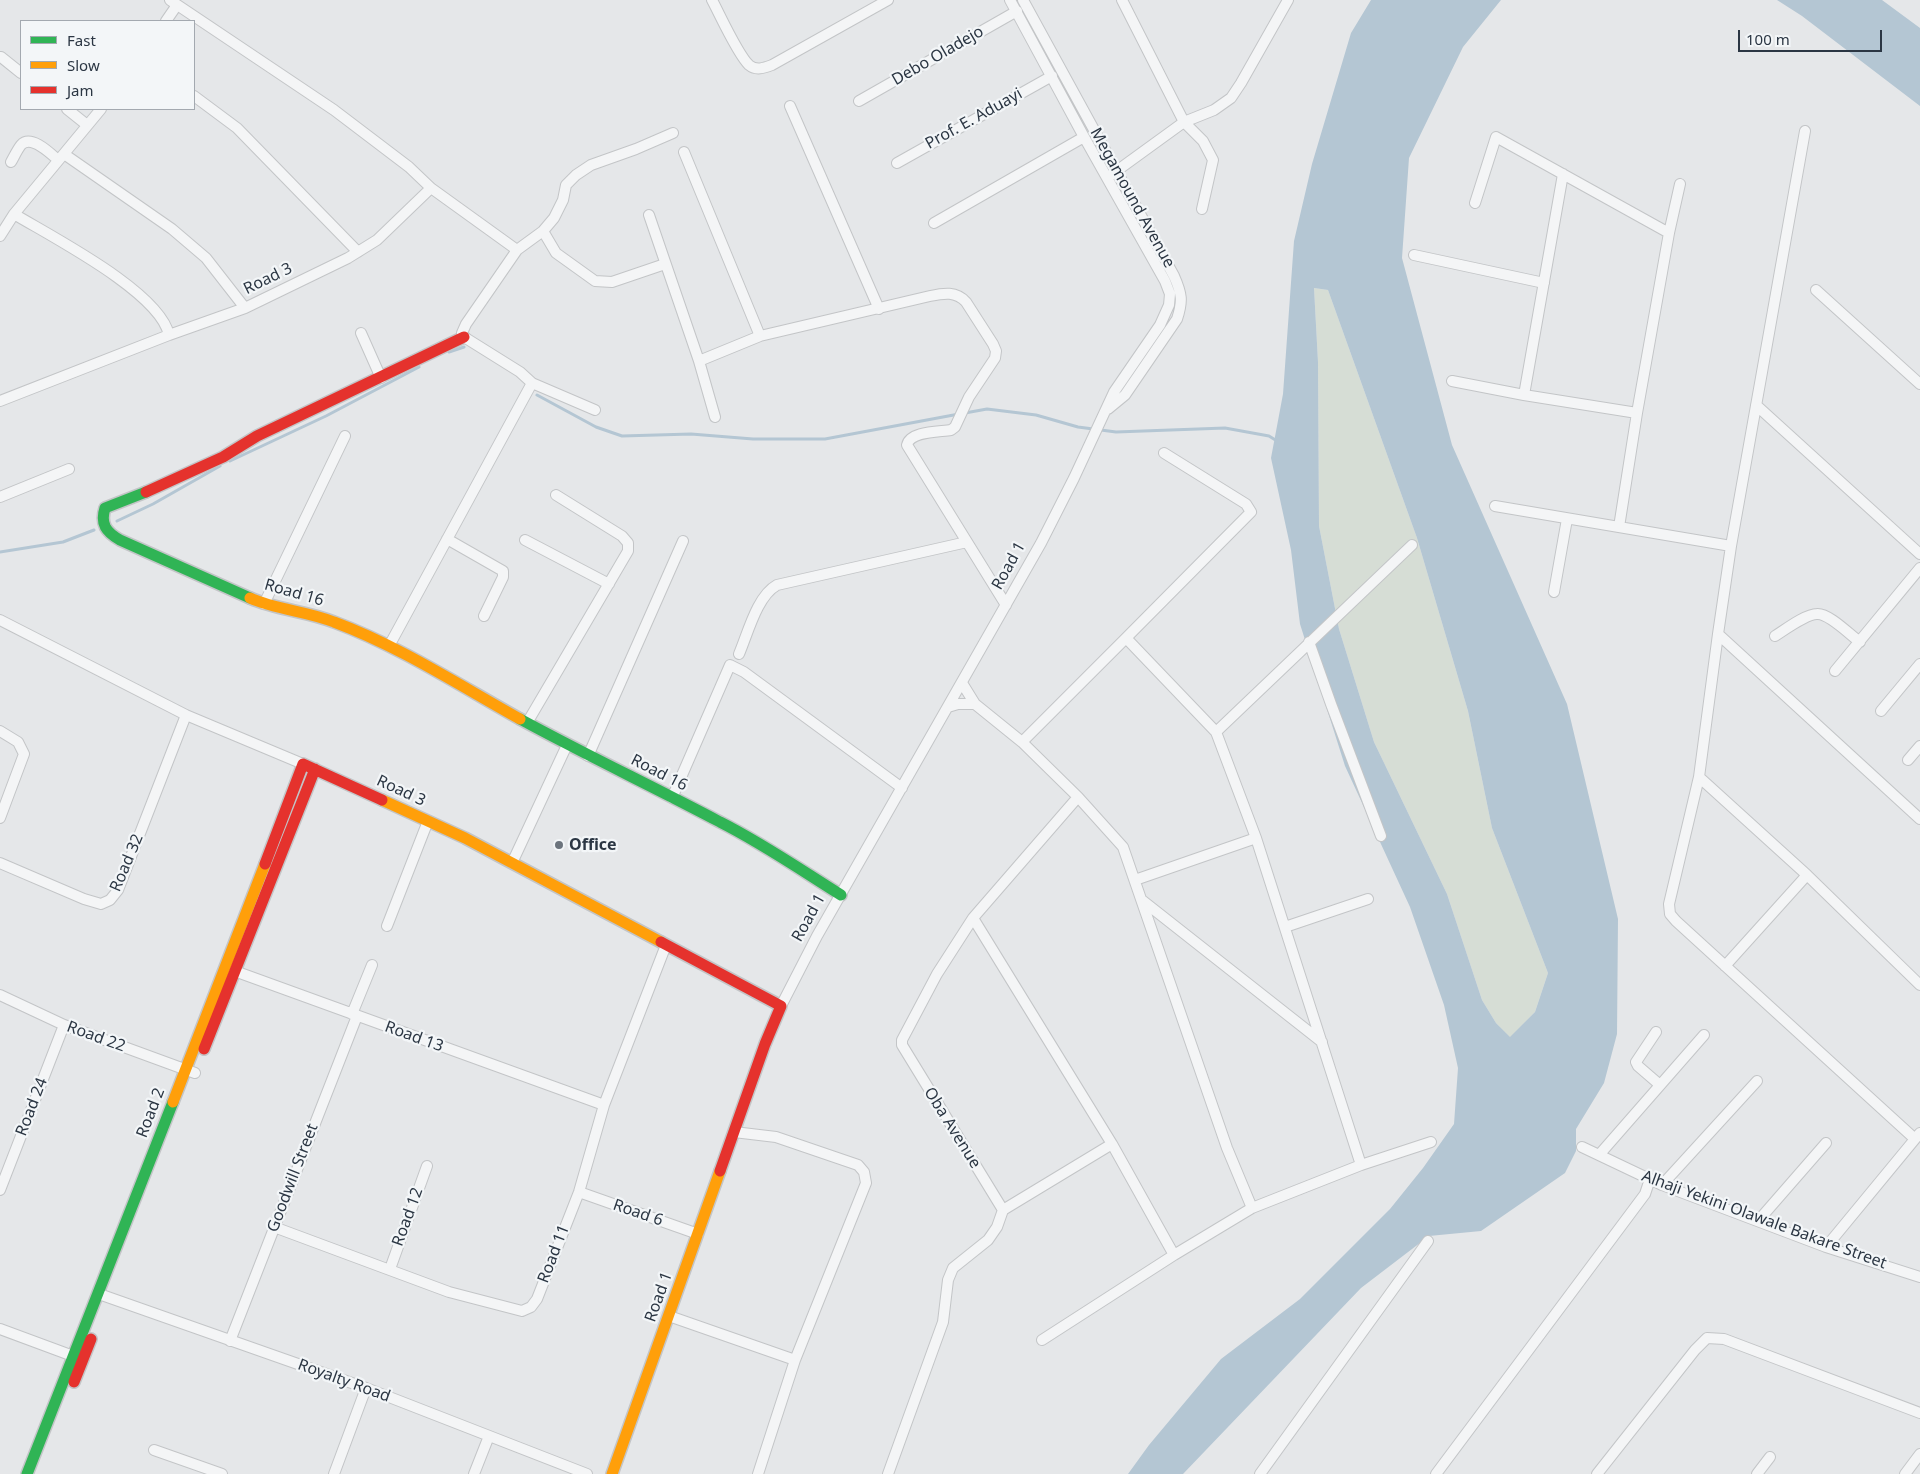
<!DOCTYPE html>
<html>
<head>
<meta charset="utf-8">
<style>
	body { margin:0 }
	#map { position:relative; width:1920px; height:1474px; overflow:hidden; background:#e5e7e9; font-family:"Noto Sans",sans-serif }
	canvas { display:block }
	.legend { position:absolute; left:20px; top:20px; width:175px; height:90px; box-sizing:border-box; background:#f3f6f8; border:1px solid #a3a9b0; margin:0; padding:6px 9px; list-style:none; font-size:15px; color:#2b3643 }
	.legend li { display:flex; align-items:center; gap:10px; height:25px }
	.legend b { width:25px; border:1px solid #a3a9b0 }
	.scale { position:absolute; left:1738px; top:30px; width:144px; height:22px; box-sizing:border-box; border:2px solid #2b3643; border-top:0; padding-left:6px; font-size:15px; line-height:18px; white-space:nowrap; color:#2b3643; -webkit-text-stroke:4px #f3f6f8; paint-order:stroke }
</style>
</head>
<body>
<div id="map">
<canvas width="1920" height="1474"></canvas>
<ul class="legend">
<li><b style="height:6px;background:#30b455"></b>Fast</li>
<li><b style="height:6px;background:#ff9f0a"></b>Slow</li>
<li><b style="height:6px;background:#e5322d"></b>Jam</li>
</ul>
<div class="scale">100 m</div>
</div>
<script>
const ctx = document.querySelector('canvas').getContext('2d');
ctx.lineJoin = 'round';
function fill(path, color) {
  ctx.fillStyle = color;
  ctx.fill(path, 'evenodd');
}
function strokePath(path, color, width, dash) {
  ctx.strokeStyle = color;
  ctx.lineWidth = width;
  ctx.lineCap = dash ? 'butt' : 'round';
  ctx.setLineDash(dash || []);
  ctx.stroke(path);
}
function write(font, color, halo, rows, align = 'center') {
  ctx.font = font + ' "Noto Sans",sans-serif';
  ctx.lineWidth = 4.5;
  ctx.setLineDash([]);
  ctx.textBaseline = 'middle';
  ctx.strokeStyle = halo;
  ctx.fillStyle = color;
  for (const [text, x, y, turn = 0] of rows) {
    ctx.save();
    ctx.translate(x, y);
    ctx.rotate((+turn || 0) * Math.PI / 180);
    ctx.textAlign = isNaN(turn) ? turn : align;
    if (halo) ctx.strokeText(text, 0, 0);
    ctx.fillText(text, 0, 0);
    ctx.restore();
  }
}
fill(new Path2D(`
	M1314,288L1328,290L1417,538L1468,711L1492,828L1548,973L1535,1012L1510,1038L1496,1023L1482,1000L1447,894L1374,742L1339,629L1319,526L1318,362Z`), '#d6ddd5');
fill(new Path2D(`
	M1371,0H1501L1463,47L1409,158L1402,258L1452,445L1567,704L1618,919L1617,1034L1604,1083L1576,1129V1151L1565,1173L1481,1231L1429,1236L1361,1288L1183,1474H1128L1149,1445L1221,1359L1300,1299L1390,1209L1423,1168L1454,1124L1458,1068L1444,1005L1410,907L1345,766L1300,624L1291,550L1271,458L1283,394L1294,241L1312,164L1351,33ZM1314,288L1328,290L1417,538L1468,711L1492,828L1548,973L1535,1012L1510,1037L1496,1023L1482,1000L1447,894L1374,742L1339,629L1319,526L1318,362Z
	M1777,0H1882L1920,28V106L1802,16Z`), '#b4c6d3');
strokePath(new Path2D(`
	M449,352L464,347
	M537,395L596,427L622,436L691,434L753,439H825L959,414
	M965,413L987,409L1036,415L1078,427L1116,432L1225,428L1269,436L1277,441
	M230,461L326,416L419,367
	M117,521L153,504L220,466
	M0,552L63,542L94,530`), '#b4c6d3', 3);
const street = new Path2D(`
	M170,0L334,110L409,167L431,188
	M712,0C720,15 738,55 749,65C756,71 764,68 772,65L888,0
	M1023,0L1174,276C1182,294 1183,301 1177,319L1125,395L1108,409
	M1122,0L1184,122L1203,141L1213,160L1202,209
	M166,21L177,5
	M1,57L21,73
	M194,96L237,128L358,252
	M859,101L1017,11
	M790,106L879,309
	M67,109L87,125
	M1805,131L1731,546L1718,634L1920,819
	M684,152L760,336
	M64,154L172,229L206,258L245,308
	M11,162C14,157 17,150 21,145C31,134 50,153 58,160
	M897,163L1052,76
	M1563,174L1524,395L1637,413
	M1111,175L1184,122L1214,110L1231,98L1241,83L1288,0
	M1475,203L1496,137L1669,233L1637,413L1619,527
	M14,214C52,237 160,292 169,335
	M649,215L699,361L760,336L930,296C944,293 956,291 966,302L993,344L996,351L995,358L969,397L955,427L951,430C939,432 910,431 907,445L1006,605
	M934,223L1084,137
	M543,231L556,253L595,281L612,282L665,264
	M1669,233L1680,184
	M0,236L14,214L101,109
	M1414,255L1544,283
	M1816,290L1920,384
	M361,333L381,378
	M699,361L715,417
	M1452,381L1524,395
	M532,383L595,410
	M0,401L169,335L245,308L348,258L377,240L431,188L517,250
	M1756,405L1920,554
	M0,497L69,469
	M1495,506L1731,546
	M447,539L503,571V577L484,616
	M525,540L609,584
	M1554,592L1567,519
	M264,604L345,436
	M0,620L186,715L303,764
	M1718,634L1699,777L1669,904L1670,914L1676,921L1915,1139
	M1775,636C1786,629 1806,614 1817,614C1829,613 1850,635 1860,642
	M1126,638L1251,512L1246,504L1164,453
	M1309,642L1331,704L1381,836
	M389,646L532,383L520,372L464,337L462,333L466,324L517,250L543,231L554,218L563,200L566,185L576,175L591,165L636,149L673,133
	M739,654C748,633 757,596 777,585L967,542
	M1835,671L1920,568
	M962,683L975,704L1022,742L1078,797L1123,847L1227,1148L1252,1208L1361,1165L1431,1142
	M948,707L958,704H975
	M1881,711L1920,664
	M527,723L628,551V543L622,536L556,495
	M0,731L18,742L24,754L0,818
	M1216,732L1412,545
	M1022,742L1126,638L1216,732L1256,838L1361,1165
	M588,756L683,541
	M1908,760L1920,746
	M1699,777L1807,875L1920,985
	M672,798L730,665L744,672L902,788
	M0,863L84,899L101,904L110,900L118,890L186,715
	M512,863L567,745
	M1135,880L1256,838
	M1143,901L1322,1042
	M973,918L937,974L902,1040V1045L1003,1210
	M387,926L428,821
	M1285,927L1368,899
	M1725,966L1807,875
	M229,969L604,1105
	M0,995L64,1025L195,1073
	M781,1006L817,936L1041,543L1074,478L1114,392L1160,325L1169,305L1170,294L1165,281L1084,137L1010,0
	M352,1014L372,965
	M1656,1032L1636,1062L1638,1066L1660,1085
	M734,1132L776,1137L858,1165L864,1172L866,1183L795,1360L758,1474
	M1112,1144L1174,1255
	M1582,1147L1662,1185L1826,1247L1920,1277
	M1599,1155L1704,1035
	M1662,1185L1757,1081
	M0,1190L64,1025
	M579,1192L698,1234
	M1758,1221L1826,1143
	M274,1227L449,1292L522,1311L531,1307L537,1299L579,1192L604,1105L666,945
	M1826,1247L1920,1133
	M390,1269L427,1166
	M99,1294L366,1388L587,1474
	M669,1316L795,1360
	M0,1329L73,1356
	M1042,1340L1174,1255L1252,1208
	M230,1341L357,1016
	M154,1450L222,1474
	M334,1474L366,1388
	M474,1474L489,1436
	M888,1474L943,1322L948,1280L953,1268L988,1240L997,1227L1003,1210L1112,1144L973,918L1078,797
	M1260,1474L1428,1241
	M1436,1474L1645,1194L1650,1179
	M1597,1474L1695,1350L1707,1338L1724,1339L1920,1413
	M1757,1474L1770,1457
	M1905,1474L1920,1454`);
const fast = new Path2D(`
	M146,492L105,508C100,524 106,532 120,540L250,598
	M520,719C586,755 654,787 720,822C762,843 801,870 841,895
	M27,1474L173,1102`);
const slow = new Path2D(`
	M250,598C277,610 307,611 334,622C399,646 459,685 520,719
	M382,800L465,838L661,942
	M173,1102L265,864
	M612,1474L720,1171`);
const jam = new Path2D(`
	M146,492L223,457L257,436L464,337
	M265,864L303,764L382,800
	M661,942L781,1006L765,1044L720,1171
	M204,1049L315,769
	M74,1382L91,1339`);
strokePath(street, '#c3c5c7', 12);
strokePath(fast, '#c3c5c7', 14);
strokePath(slow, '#c3c5c7', 14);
strokePath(jam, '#c3c5c7', 14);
strokePath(street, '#f4f5f6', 10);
strokePath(fast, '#30b455', 11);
strokePath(slow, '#ff9f0a', 11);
strokePath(jam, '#e5322d', 11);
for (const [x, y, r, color] of [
	[559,845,5,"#6c747d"]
]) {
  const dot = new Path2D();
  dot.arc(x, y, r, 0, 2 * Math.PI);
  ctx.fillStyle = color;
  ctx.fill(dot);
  strokePath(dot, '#f3f6f8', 2);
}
write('16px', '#2b3643', '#f3f6f8', [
	["Debo Oladejo",938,56,-30],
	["Prof. E. Aduayi",974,119,-29],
	["Megamound Avenue",1132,198,61],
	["Road 3",268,279,-26],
	["Road 1",1009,566,-61],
	["Road 16",294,593,16],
	["Road 16",659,773,27],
	["Road 3",401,791,25],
	["Road 32",127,863,-67],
	["Road 1",809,918,-61],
	["Road 22",96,1037,20],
	["Road 13",414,1037,20],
	["Road 24",32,1107,-69],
	["Road 2",151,1113,-69],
	["Oba Avenue",952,1128,58],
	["Goodwill Street",293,1178,-69],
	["Road 6",638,1213,19],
	["Road 12",408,1217,-70],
	["Alhaji Yekini Olawale Bakare Street",1764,1220,20],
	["Road 11",554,1254,-69],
	["Road 1",659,1297,-70],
	["Royalty Road",344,1381,20]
]);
write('bold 16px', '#2b3643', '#f3f6f8', [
	["Office",569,845]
], 'left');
</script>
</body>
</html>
